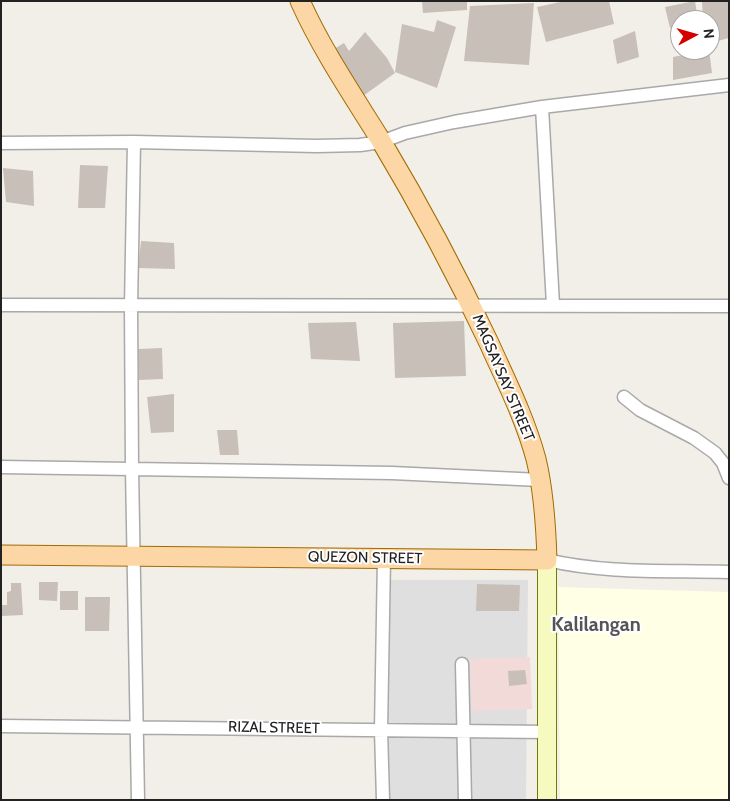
<!DOCTYPE html>
<html>
<head>
<meta charset="utf-8">
<style>
	body { margin:0 }
	#map { position:relative; width:730px; height:801px; overflow:hidden; background:#f2efe9; font-family:Cabin,sans-serif }
	canvas { display:block }
	.frame { position:absolute; inset:0; border:2px solid #222; pointer-events:none }
	.north { position:absolute; left:670px; top:10px; width:50px; height:50px; box-sizing:border-box; background:#fff; border:1px solid #a7a7a7; border-radius:50%; rotate:84deg; font-size:14px; font-weight:700; line-height:20px; text-align:center; color:#222 }
	.north::after { content:''; display:block; margin:auto; width:18px; height:22px; background:#d40000; clip-path:polygon(50% 0,100% 100%,50% 72%,0 100%) }
</style>
</head>
<body>
<div id="map">
<canvas width="730" height="801"></canvas>
<div class="frame"></div>
<div class="north">N</div>
</div>
<script>
const ctx = document.querySelector('canvas').getContext('2d');
ctx.lineJoin = 'round';
function fill(path, color) {
  ctx.fillStyle = color;
  ctx.fill(path, 'evenodd');
}
function strokePath(path, color, width, dash) {
  ctx.strokeStyle = color;
  ctx.lineWidth = width;
  ctx.lineCap = dash ? 'butt' : 'round';
  ctx.setLineDash(dash || []);
  ctx.stroke(path);
}
function write(font, color, halo, rows, align = 'center') {
  ctx.font = font + ' Cabin,sans-serif';
  ctx.lineWidth = 4;
  ctx.setLineDash([]);
  ctx.textBaseline = 'middle';
  ctx.strokeStyle = halo;
  ctx.fillStyle = color;
  for (const [text, x, y, turn = 0] of rows) {
    ctx.save();
    ctx.translate(x, y);
    ctx.rotate((+turn || 0) * Math.PI / 180);
    ctx.textAlign = isNaN(turn) ? turn : align;
    if (halo) ctx.strokeText(text, 0, 0);
    ctx.fillText(text, 0, 0);
    ctx.restore();
  }
}
fill(new Path2D(`
	M388,580H528L526,800H388Z`), '#e0dfdf');
fill(new Path2D(`
	M530,657L532,709L472,711L470,659Z`), '#f2dad9');
fill(new Path2D(`
	M558,587L729,592V800H560Z`), '#ffffe5');
fill(new Path2D(`
	M422,1H467V10L423,13Z
	M565,1H609L614,24L546,42L537,7Z
	M695,1L698,20H680V27L670,28L665,7Z
	M729,1V38L710,43V20H703L702,2Z
	M534,3L529,65L464,61L470,6Z
	M437,20L456,27L437,88L395,72L402,24L434,32Z
	M635,31L639,57L617,64L613,40Z
	M365,32L387,58L395,73L363,96L334,49L344,43L349,51Z
	M709,50L712,73L673,80V57Z
	M80,165L108,166L105,208H78Z
	M3,168L33,171L34,206L6,202Z
	M141,241L174,243L175,269L138,268Z
	M464,321L466,376L395,378L393,323Z
	M356,322L360,361L311,359L308,323Z
	M162,348L163,379L139,380L138,349Z
	M174,394V432L151,433L147,397Z
	M217,430H237L239,455H220Z
	M39,582H58L57,601L39,600Z
	M11,583H21L23,615L2,616V605H7V592L11,591Z
	M477,584L520,585L519,611H476Z
	M60,591H78V610H60Z
	M85,597H110L109,631H85Z
	M525,670L527,684L509,686L508,671Z`), '#c7bfb8');
const street = new Path2D(`
	M542,107L553,305
	M134,142L131,306L132,469L138,800
	M1,143L134,142L317,146L360,145L381,142L405,133L454,122L542,107L729,85
	M1,305L729,306
	M624,397L640,410L694,438L715,453L723,463L729,478
	M1,467L392,473L540,480
	M547,560C606,574 669,570 729,572
	M462,664L465,800
	M1,726L548,732
	M383,800L381,730L384,558`);
const secondary = new Path2D(`
	M547,800V560`);
const primary = new Path2D(`
	M1,555L547,560C546,526 544,492 536,459C525,418 506,381 489,343C456,273 420,206 380,139C352,94 322,50 300,1`);
strokePath(street, '#a9a9a9', 15);
strokePath(secondary, '#707d05', 20);
strokePath(primary, '#a06b00', 21);
strokePath(street, '#fff', 12);
strokePath(secondary, '#f7fabf', 18);
strokePath(primary, '#fcd6a4', 19);
write('15px', '#222', '#fff', [
	["MAGSAYSAY STREET",503,378,67],
	["QUEZON STREET",365,558,1],
	["RIZAL STREET",274,728,1]
]);
write('bold 20px', '#555', '#fff', [
	["Kalilangan",596,625]
]);
</script>
</body>
</html>
